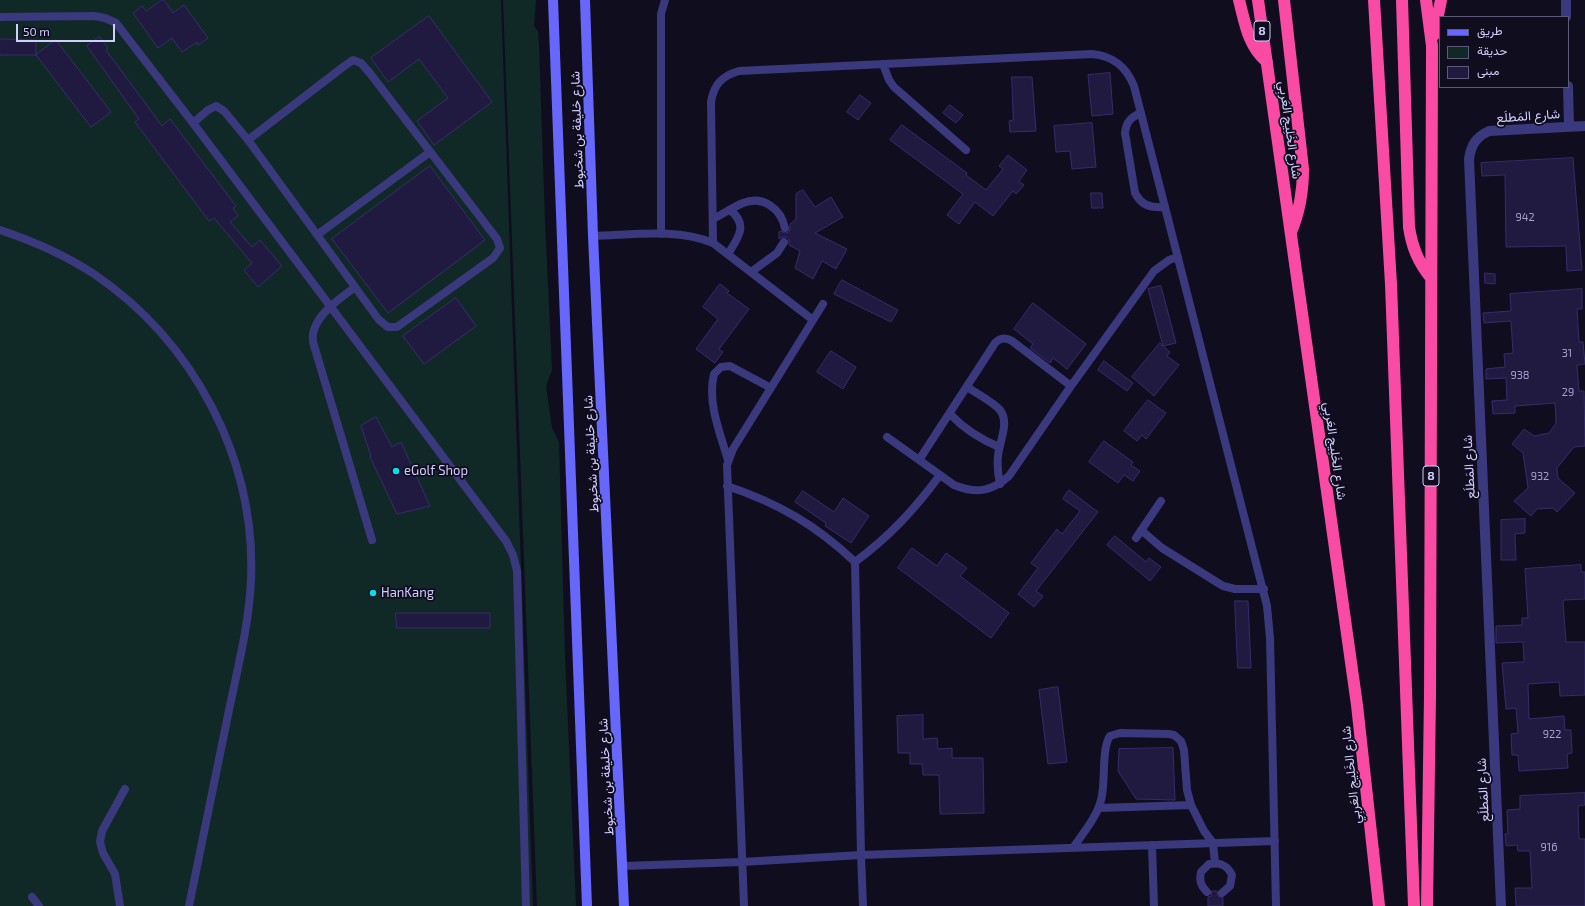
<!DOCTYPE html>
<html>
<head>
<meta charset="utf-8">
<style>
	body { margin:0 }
	#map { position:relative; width:1585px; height:906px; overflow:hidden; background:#100d1f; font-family:"Exo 2",Vazirmatn,sans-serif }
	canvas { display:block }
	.legend { position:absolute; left:1439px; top:16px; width:130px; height:72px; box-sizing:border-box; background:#100d1f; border:1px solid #5d5a78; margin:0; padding:5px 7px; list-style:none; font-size:12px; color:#d1cdfe }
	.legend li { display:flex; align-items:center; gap:8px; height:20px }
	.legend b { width:20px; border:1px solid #5d5a78 }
	.scale { position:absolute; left:16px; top:24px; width:99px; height:18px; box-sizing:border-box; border:2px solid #d1cdfe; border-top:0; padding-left:5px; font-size:12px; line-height:14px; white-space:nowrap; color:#d1cdfe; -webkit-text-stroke:3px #100d1f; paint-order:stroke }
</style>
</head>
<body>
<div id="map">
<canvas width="1585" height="906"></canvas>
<ul class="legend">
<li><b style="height:5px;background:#6767fb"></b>طريق</li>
<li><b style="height:11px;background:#102927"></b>حديقة</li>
<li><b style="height:11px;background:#201a40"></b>مبنى</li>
</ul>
<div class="scale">50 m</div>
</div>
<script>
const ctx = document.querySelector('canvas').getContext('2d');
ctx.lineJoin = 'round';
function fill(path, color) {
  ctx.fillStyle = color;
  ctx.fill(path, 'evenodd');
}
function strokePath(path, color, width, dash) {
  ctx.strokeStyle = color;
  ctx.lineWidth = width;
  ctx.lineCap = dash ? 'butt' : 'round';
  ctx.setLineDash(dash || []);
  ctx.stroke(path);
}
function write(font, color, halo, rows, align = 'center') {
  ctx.font = font + ' "Exo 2",Vazirmatn,sans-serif';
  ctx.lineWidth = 3.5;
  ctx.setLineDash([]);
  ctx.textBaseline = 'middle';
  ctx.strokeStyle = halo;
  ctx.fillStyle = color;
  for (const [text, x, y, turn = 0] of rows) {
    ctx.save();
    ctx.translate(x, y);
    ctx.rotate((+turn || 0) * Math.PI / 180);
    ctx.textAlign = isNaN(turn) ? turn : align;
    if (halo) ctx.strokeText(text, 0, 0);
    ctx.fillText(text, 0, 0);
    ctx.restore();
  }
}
fill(new Path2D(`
	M0,0H501L533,906H0Z
	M503,0H536L534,26L538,31L539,45L545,222L552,370L546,386L552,428L559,442L565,656L576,906H537Z`), '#102927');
const building = new Path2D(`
	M162,0H164L173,13L184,5L208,38L198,45L197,42L182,52L172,38L158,48L133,13L142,6L146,11Z
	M429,16L492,102L434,145L417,121L448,98L419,59L388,82L371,58Z
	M100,37L108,48L106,50L162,126L170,119L236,206L233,208L238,216L230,222L252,247L260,240L282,266L258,287L244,270L252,263L214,218L209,221L135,122L139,119L87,46Z
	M0,39L36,40V55H0Z
	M56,40L111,112L91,127L36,55Z
	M1110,73L1113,114L1092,116L1088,75Z
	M1012,77H1032L1036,131L1010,132L1009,121L1013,120Z
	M860,95L871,103L858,120L847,112Z
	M950,105L963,115L956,123L943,113Z
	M1092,123L1096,167L1072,169L1070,151L1056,152L1054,126Z
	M902,125L967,173L966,175L986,190L1003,169L999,166L1008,155L1027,170L1019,181L1024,185L1016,194L1013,191L993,216L975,202L959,224L947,215L963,194L890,140Z
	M1573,158L1582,270L1567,271L1566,246L1506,247L1505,175L1482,176L1481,163Z
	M430,166L485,240L388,313L332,239Z
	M803,190L815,207L831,197L843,217L815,233L847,249L836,269L822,261L813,279L795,268L800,251L789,245V240L787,237H782L779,239V232L781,231L784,233L789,232L790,229V224L796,219V194Z
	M1091,193H1102L1103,208H1092Z
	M1485,273L1495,274V284L1485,283Z
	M842,280L898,310L891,322L834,294Z
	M720,284L729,291L727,293L749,309L719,349L723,352L715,363L696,349L718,319L703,307Z
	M1161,286L1176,343L1163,346L1148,289Z
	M1582,289V309H1577L1579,342H1583L1585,364L1577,365L1579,391H1584L1585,446L1574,447L1557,468L1558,478L1575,493L1557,512L1553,508L1537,509L1531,516L1514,501L1528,488L1523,453L1512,444L1524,429L1534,436L1549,433L1556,423L1555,403L1515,406V413L1493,414L1492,401L1507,400L1506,378L1486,379V369L1505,367L1504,354L1513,353L1511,321L1484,323L1483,313L1511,311L1510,294Z
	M456,298L476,326L424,364L403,336Z
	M1033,303L1086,344L1067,369L1053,358L1050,363L1030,348L1033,344L1014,329Z
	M1160,343L1170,352L1167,356L1179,365L1154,396L1132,377Z
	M831,351L856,367L843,389L817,372Z
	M1104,361L1133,383L1127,391L1098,370Z
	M1148,400L1166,413L1146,439L1142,435L1137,441L1124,431Z
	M376,417L392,447L401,442L430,506L397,514L370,457L371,456L361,426Z
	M1104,441L1133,462L1131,465L1140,471L1133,481L1124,475L1118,483L1089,462Z
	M1069,490L1098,512L1036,591L1043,596L1034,607L1018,594L1038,568L1031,563L1057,529L1062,534L1080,511L1063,499Z
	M803,491L834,512L843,498L869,516L851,543L825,526L826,523L795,502Z
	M1525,519V533L1515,534L1516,560H1501V520Z
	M1115,536L1146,562L1149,558L1161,567L1150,581L1107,545Z
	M912,548L937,566L946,553L967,568L960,576L1009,613L991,638L898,568Z
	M1581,565V572H1585V599L1564,600L1563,602L1566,642H1585V695L1560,696L1559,682L1528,684L1529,719L1564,716L1565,730H1571L1572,753L1567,754L1568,768L1519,771L1518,755H1512L1511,734L1518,733L1516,708L1506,709L1502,663L1524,662L1523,642L1496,643V626L1522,625V618H1528L1525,569Z
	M1235,601H1248L1251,668H1238Z
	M396,613H490V628H397Z
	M1058,687L1067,762L1048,764L1039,690Z
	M923,715V739L937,738L938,749L952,748V758H983L984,813L940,814L939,775H923L922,764H910V753H898L897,716Z
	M1173,748L1175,800L1136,799L1118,771L1119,749Z
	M1585,793V805L1578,806L1579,839H1585V906H1516L1515,888H1532L1530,851H1518L1517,845L1506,846L1505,834H1508L1507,810L1520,809V796Z
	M1212,891H1217L1218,896L1223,898V906H1208V897L1211,896Z`);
fill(building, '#201a40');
strokePath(building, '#372c6b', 1);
strokePath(new Path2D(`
	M0,17L94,16L105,18L116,23L193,123L506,541L513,555L517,571L526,906
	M883,64L889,80L894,87L966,150
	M1141,113C1131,117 1126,122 1125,133L1135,193C1142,206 1151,208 1165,207
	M193,123L208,110L216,106L224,111L248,140L355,287
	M248,140L343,67L353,60L361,63L369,72L497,239L500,248L493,258L397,327H388L379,320L355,287C340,299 320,311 314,330C312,334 313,338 313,342L372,540
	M713,219C723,214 733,207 743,203C763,195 781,209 785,228
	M0,230C33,241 65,255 94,274C194,342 256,459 251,580C249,624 238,667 229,710C216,776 202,841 189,906
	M661,234V14L665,0
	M317,235L430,152
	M593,236C633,235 676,228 713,243L813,320
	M713,243L711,102C714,84 722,76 739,71L1092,54C1113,56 1126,66 1134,86L1267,606L1270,638L1276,906
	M728,254C738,238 749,225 730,210
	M751,272L777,253L784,242
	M967,387C976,393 993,402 1000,410C1010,423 999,442 998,456C997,465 998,475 1000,484
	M950,414C964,429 980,439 999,447
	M887,437L954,485C976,494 991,492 1009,476L1071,386L1154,271L1169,260L1178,257
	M728,460C720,433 707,402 714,374L721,367L730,366L771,388
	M919,460L995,343C1000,338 1005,337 1012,341L1071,386
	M727,486C778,503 816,525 855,562L861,855L863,906
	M1141,530L1162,548L1223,586L1235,589H1264
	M1136,538L1161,501
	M855,562C890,536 914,510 940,475
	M1099,808L1191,805
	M1152,845L1154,906
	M1073,848C1083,833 1097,817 1101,800C1106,783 1101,749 1110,736L1120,733L1169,734L1174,735L1181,741L1184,750L1187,790L1191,805L1204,831L1213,843L1215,863
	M623,866L742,862L861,855L1275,841
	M1207,892C1201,886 1199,881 1201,872L1209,864C1220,862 1227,865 1232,875L1230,886L1222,893
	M32,897L39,906
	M120,906L115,874L103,853L100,842L102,831L125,789
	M744,906L727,465L733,449L823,304`), '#3a397d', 8);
strokePath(new Path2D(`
	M1566,0V17
	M1568,86L1569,126
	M1501,906L1469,159C1471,145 1476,137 1489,131L1585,126`), '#3a397d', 10);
strokePath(new Path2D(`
	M553,0L587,906
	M585,0L593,236L624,906`), '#6767fb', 10);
strokePath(new Path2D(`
	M1239,0C1245,23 1248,46 1267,62
	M1258,0L1357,705L1379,906
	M1284,0L1303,169C1303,192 1300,211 1291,232
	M1374,0L1391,284L1414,906
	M1402,0L1409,227C1412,247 1418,262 1431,278
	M1426,0L1432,46L1430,695L1427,906
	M1434,35L1441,0`), '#fa4ba4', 12);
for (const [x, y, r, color] of [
	[396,471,4,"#07deef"],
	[373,593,4,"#07deef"]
]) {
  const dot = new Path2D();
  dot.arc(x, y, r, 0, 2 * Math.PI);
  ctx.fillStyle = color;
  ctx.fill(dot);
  strokePath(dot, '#100d1f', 1.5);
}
write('11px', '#a5a0ce', null, [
	["942",1525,217],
	["31",1567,353],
	["938",1520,375],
	["29",1568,392],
	["932",1540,476],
	["922",1552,734],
	["916",1549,847]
]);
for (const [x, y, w] of [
	[1262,31,16],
	[1431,476,16]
]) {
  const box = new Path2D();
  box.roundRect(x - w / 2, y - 10, w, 20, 3);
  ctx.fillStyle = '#100d1f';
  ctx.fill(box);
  strokePath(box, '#d1cdfe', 1);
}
write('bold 12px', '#d1cdfe', null, [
	["8",1262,31],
	["8",1431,476]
]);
write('13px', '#d1cdfe', '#100d1f', [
	["شارع المَطلَع",1528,116,-4],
	["شارع خليفة بن شخبوط",577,130,-92],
	["شارع الخَلِيج العَربِي",1290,130,82],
	["شارع الخَلِيج العَربِي",1335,451,82],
	["شارع خليفة بن شخبوط",591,454,-93],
	["شارع المَطلَع",1469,467,-93],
	["شارع الخَلِيج العَربِي",1351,775,-96],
	["شارع خليفة بن شخبوط",606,777,-93],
	["شارع المَطلَع",1483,790,-93]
]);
write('13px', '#d1cdfe', '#100d1f', [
	["eGolf Shop",404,471],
	["HanKang",381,593]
], 'left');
</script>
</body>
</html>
